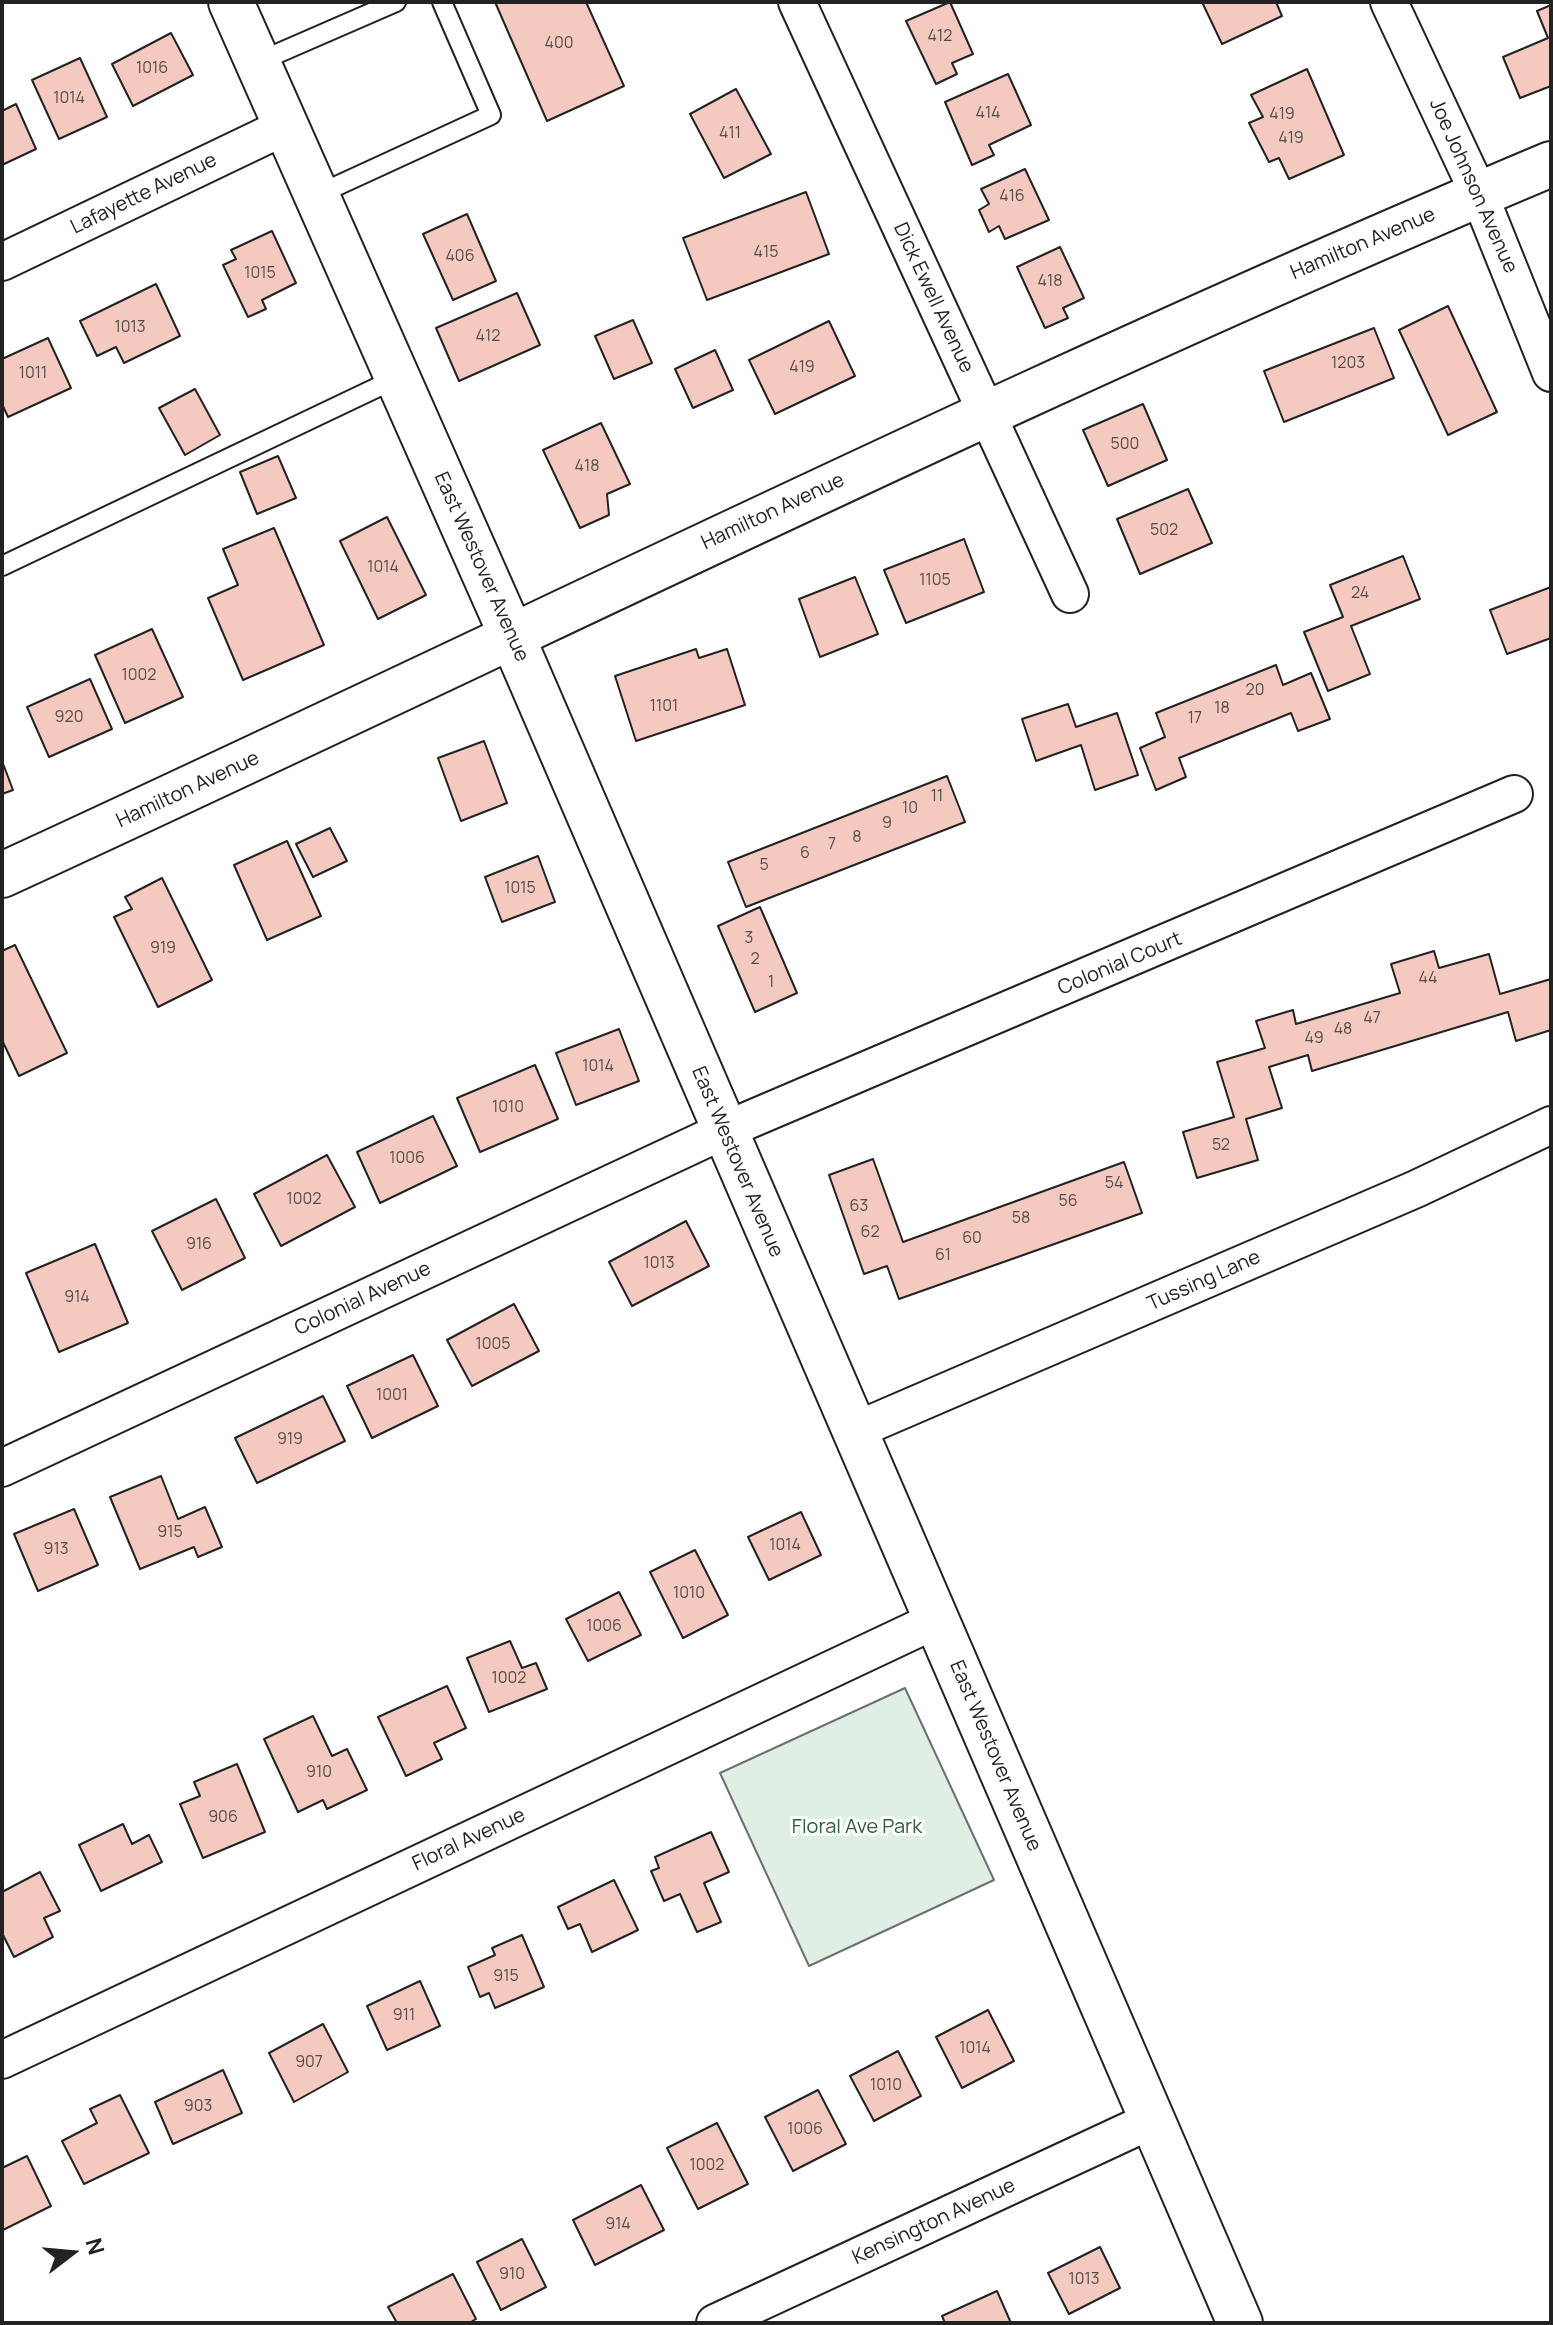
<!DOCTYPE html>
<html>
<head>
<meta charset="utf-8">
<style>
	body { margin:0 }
	#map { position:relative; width:1553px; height:2325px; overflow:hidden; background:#fff; font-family:Manrope,sans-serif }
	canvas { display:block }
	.frame { position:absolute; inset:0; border:4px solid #222; pointer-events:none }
	.north { position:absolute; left:32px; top:2213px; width:80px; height:80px; -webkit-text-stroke:6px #fff; paint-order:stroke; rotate:74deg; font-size:22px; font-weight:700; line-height:32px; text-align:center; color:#222 }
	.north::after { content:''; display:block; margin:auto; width:28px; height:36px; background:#222; clip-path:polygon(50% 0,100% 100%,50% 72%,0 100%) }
</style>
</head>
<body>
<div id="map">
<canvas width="1553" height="2325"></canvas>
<div class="frame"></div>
<div class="north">N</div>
</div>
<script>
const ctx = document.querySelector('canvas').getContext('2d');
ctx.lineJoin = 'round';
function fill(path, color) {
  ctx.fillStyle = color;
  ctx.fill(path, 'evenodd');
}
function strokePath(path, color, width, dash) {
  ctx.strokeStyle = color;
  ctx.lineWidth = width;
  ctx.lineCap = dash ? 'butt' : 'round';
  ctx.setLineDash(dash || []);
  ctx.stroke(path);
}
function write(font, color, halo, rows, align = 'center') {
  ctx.font = font + ' Manrope,sans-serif';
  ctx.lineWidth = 6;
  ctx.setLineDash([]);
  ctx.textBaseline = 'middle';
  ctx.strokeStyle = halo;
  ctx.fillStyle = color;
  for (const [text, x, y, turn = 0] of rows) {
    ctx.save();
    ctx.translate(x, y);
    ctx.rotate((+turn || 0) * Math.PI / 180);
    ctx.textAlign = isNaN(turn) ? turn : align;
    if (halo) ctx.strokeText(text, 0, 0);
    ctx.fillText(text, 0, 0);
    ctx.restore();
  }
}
const green = new Path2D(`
	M905,1688L994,1880L809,1966L720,1773Z`);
fill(green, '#e0efe3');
strokePath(green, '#6f6f6f', 2);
const building = new Path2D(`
	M495,2H586L624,86L547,121Z
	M950,2L973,54L952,63L957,74L936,84L906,21Z
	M1202,2H1276L1282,16L1222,44Z
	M1551,5V86L1520,98L1503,57L1548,38L1537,11Z
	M171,33L193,75L133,106L112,64Z
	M80,58L107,117L59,139L32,80Z
	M1307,69L1344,155L1289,179L1279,158L1269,162L1249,123L1263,117L1251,95Z
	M1008,74L1031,125L989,145L994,155L972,165L945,102Z
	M736,89L771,154L724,178L690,114Z
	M16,104L36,149L2,165V111Z
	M1025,169L1049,220L1005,239L999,226L989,232L979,210L989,204L981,189Z
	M806,192L829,254L707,300L683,238Z
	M467,214L496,281L453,300L423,234Z
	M272,231L296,283L262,300L266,309L248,317L223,265L236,259L231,250Z
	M1060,247L1084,298L1063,308L1068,318L1045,328L1017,267Z
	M156,284L180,336L124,363L116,347L97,356L80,321Z
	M517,293L540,345L459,381L436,328Z
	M1448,306L1497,412L1448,435L1399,330Z
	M633,320L652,363L614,379L595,336Z
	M829,321L855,376L775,414L749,360Z
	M1374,328L1394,378L1284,422L1264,371Z
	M48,338L71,388L8,417L2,404V359Z
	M715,350L733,390L693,408L675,369Z
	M195,389L220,435L185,455L159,408Z
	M1143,404L1167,460L1108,486L1083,430Z
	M601,423L630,484L607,494L609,515L580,528L543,450Z
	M278,456L296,498L257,514L240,472Z
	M1188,489L1212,543L1140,574L1117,519Z
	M387,517L426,595L378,619L340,541Z
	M274,528L324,645L243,680L208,598L238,585L223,549Z
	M964,539L984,592L906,623L884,570Z
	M1403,556L1420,599L1351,626L1370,674L1328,691L1304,632L1343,617L1330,585Z
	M855,577L878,634L820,657L799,599Z
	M1551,587V638L1507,654L1490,610Z
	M152,629L183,697L125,723L95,655Z
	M696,649L699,658L727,649L745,705L636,741L615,676Z
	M1276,665L1283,685L1311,673L1330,719L1298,731L1291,713L1179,758L1186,777L1156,790L1140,748L1165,737L1156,713Z
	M90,679L112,729L49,757L27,707Z
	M1068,704L1076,727L1117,713L1138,775L1095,790L1081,745L1036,761L1022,719Z
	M484,741L507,803L461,821L438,758Z
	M2,761L13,790L2,794Z
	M947,776L965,822L746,907L728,862Z
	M330,828L347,861L313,877L296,844Z
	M287,841L321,916L267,940L234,865Z
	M538,856L555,902L502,922L485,877Z
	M162,878L212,980L158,1007L114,917L132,909L125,897Z
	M760,907L797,993L755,1012L718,926Z
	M15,945L67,1053L19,1076L2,1040V951Z
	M1434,951L1439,968L1489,954L1500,994L1551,979V1030L1516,1041L1508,1012L1312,1071L1308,1055L1269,1067L1282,1108L1246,1119L1258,1160L1197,1178L1183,1132L1234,1117L1217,1062L1265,1048L1256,1021L1293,1010L1296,1024L1400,993L1391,964Z
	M619,1029L639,1081L576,1105L556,1053Z
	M535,1065L558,1119L480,1152L457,1098Z
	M433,1116L457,1166L380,1203L357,1152Z
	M327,1155L355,1207L281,1246L254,1194Z
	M873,1159L903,1242L1124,1162L1142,1213L899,1299L887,1266L864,1274L829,1175Z
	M216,1199L245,1258L182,1290L152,1231Z
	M686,1221L709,1266L632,1306L609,1262Z
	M95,1244L128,1323L59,1352L26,1273Z
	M514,1304L539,1351L472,1386L447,1340Z
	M413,1355L438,1406L372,1438L347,1386Z
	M323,1396L345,1441L257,1483L235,1438Z
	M161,1476L178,1519L205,1507L222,1547L198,1557L194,1547L140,1569L110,1497Z
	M74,1509L98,1565L38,1591L14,1534Z
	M801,1512L821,1555L769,1580L748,1537Z
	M695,1550L728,1615L683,1638L650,1572Z
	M619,1592L641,1635L588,1661L566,1619Z
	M510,1641L522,1668L536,1663L547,1689L489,1712L467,1658Z
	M447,1686L466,1728L434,1743L442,1759L406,1776L378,1717Z
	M313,1716L332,1756L347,1749L367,1790L327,1809L323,1800L298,1812L264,1739Z
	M237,1764L265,1832L203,1858L180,1804L200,1796L194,1782Z
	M123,1824L132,1844L149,1835L162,1862L101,1891L79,1845Z
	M711,1832L729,1872L704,1883L721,1922L697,1932L680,1894L664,1901L651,1871L659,1868L655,1857Z
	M40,1872L60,1911L44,1918L53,1937L14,1957L2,1933V1892Z
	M614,1880L638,1930L592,1952L580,1924L568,1929L558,1907Z
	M522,1935L544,1987L495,2008L489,1993L480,1997L468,1967L495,1955L492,1948Z
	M420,1981L440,2026L387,2050L367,2006Z
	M988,2010L1014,2061L962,2088L936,2037Z
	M323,2024L348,2072L294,2102L269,2053Z
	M898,2051L921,2096L874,2121L850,2076Z
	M223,2070L242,2113L173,2144L155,2102Z
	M818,2090L846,2144L793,2171L765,2117Z
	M120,2095L149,2153L84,2184L62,2141L97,2123L90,2109Z
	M717,2123L748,2184L698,2209L667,2148Z
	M27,2156L51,2206L3,2230L2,2168Z
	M641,2185L664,2230L595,2265L573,2220Z
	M522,2239L546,2287L501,2310L477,2262Z
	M1100,2247L1120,2288L1069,2314L1048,2273Z
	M453,2274L476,2319L469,2323H397L388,2307Z
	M997,2291L1011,2323H945L942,2316Z`);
fill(building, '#f3c9c0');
strokePath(building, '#222', 2);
const service = new Path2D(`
	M258,62L396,2
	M317,195L491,115L442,2
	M2,566L397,378`);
const minor = new Path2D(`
	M797,2L1070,594
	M1389,2L1479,194L1551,373
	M2,262L286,126
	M854,1431L1416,1189L1551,1125
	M2,1468L723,1131L1514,794
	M2,2060L936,1620
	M715,2323L1152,2120`);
const tertiary = new Path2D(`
	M2,875C518,638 1027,384 1551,164`);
const secondary = new Path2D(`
	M231,2L511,634L1240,2323`);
strokePath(service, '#222', 22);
strokePath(minor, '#222', 40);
strokePath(tertiary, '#222', 48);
strokePath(secondary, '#222', 48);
strokePath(service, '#fff', 18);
strokePath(minor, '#fff', 36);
strokePath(tertiary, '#fff', 44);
strokePath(secondary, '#fff', 44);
write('16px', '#564c4a', null, [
	["412",940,37],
	["400",559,44],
	["1016",152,69],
	["1014",69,99],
	["414",988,114],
	["419",1282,115],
	["411",730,134],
	["419",1291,139],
	["416",1012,197],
	["415",766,253],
	["406",460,257],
	["1015",260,274],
	["418",1050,282],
	["1013",130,328],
	["412",488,337],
	["1203",1348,364],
	["419",802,368],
	["1011",33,374],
	["500",1125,445],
	["418",587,467],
	["502",1164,531],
	["1014",383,568],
	["1105",935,581],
	["24",1360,594],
	["1002",139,676],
	["20",1255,691],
	["1101",664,707],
	["18",1222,709],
	["920",69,718],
	["17",1195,719],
	["11",937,797],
	["10",910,809],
	["9",887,824],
	["8",857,838],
	["7",832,845],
	["6",805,854],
	["5",764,866],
	["1015",520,889],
	["3",749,939],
	["919",163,949],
	["2",755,960],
	["44",1428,979],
	["1",771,983],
	["47",1372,1019],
	["48",1343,1030],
	["49",1314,1039],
	["1014",598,1067],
	["1010",508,1108],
	["52",1221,1146],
	["1006",407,1159],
	["54",1114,1184],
	["1002",304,1200],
	["56",1068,1202],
	["63",859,1207],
	["58",1021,1219],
	["62",870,1233],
	["60",972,1239],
	["916",199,1245],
	["61",943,1256],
	["1013",659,1264],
	["914",77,1298],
	["1005",493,1345],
	["1001",392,1396],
	["919",290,1440],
	["915",170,1533],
	["1014",785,1546],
	["913",56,1550],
	["1010",689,1594],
	["1006",604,1627],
	["1002",509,1679],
	["910",319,1773],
	["906",223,1818],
	["915",506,1977],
	["911",404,2016],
	["1014",975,2049],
	["907",309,2063],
	["1010",886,2086],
	["903",198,2107],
	["1006",805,2130],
	["1002",707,2166],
	["914",618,2225],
	["910",512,2275],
	["1013",1084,2280]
]);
write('20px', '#222', '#fff', [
	["Joe Johnson Avenue",1473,186,66],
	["Lafayette Avenue",144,194,-26],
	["Hamilton Avenue",1363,244,-23],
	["Dick Ewell Avenue",933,298,65],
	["Hamilton Avenue",773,512,-25],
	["East Westover Avenue",481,567,66],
	["Hamilton Avenue",188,790,-25],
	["Colonial Court",1120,964,-23],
	["East Westover Avenue",737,1162,67],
	["Tussing Lane",1204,1281,-24],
	["Colonial Avenue",363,1299,-25],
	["East Westover Avenue",995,1756,67],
	["Floral Avenue",469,1840,-25],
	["Kensington Avenue",934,2222,-25]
]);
write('20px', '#2f5e38', '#fff', [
	["Floral Ave Park",857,1827]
]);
</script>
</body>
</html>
